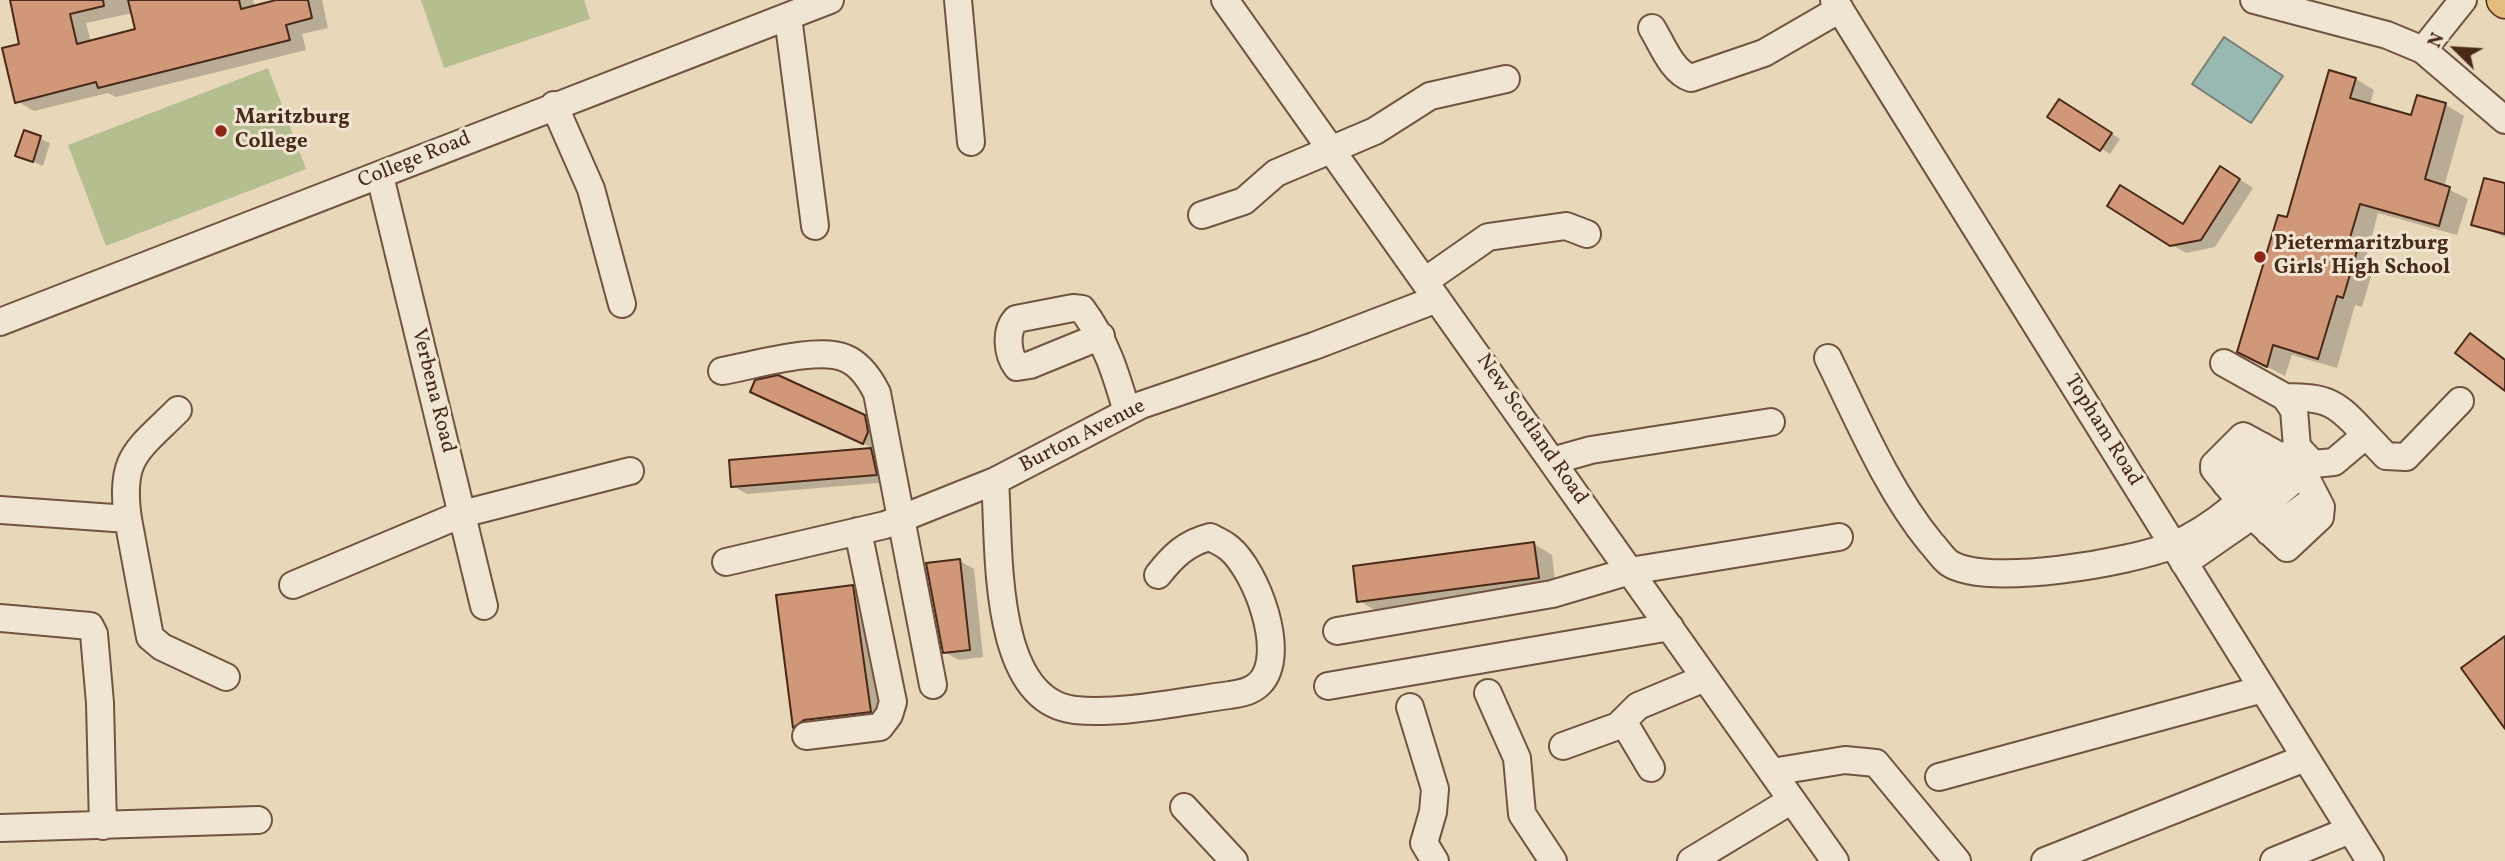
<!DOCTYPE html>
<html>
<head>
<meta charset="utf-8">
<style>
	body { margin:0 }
	#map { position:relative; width:2505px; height:861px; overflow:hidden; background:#e8d7b9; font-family:Vollkorn,serif }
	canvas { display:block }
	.north { position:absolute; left:2421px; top:14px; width:70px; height:70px; -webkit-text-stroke:5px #f0e5d2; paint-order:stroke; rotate:294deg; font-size:19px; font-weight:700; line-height:28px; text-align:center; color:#492918 }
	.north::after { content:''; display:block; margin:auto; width:24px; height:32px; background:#492918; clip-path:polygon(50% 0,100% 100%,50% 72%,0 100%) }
</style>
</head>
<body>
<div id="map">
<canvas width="2505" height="861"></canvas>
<div class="north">N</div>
</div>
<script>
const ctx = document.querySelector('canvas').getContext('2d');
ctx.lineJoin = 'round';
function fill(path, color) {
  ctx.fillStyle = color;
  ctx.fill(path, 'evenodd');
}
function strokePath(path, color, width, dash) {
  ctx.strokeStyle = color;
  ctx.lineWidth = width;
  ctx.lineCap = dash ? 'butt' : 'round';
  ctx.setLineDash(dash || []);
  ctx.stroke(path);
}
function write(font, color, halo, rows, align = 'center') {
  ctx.font = font + ' Vollkorn,serif';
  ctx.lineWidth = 6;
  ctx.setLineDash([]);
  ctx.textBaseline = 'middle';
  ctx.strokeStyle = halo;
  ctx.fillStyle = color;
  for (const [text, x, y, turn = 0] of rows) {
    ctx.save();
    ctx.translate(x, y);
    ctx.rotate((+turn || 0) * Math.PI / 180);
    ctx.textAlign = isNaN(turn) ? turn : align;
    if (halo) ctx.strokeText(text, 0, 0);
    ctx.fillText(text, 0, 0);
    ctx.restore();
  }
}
fill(new Path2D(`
	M421,0H584L590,19L444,68Z
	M268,68L306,169L106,246L68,145Z`), '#b5be8f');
const water = new Path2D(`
	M2224,37L2283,76L2251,123L2192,84Z`);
fill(water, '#97b9b1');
strokePath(water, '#787f74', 2);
fill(new Path2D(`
	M16,0H253L255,7L283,0H322L328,28L302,34L306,50L116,97L108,93L34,111L17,101L21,45ZM133,13L137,31L91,42L86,23Z
	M2330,72L2356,79L2374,90L2370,105L2412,118L2418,97L2446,105L2464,116L2444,187L2468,199L2457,235L2378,213L2366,258L2375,263L2362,307L2355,305L2337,368L2292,355L2285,376L2258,362Z
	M2068,106L2120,139L2110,154L2050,117Z
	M25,133L50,143L43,166L17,155Z
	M2235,176L2253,188L2215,247L2186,253L2171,244L2184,226Z
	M2505,185V237L2473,224Z
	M2471,335L2505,358V389Z
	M752,392L864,416L879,425L890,482L747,494L733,486L731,461L875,449Z
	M1534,544L1552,555L1556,588L1377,611L1359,601Z
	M960,561L974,569L983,657L959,660L944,652Z
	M853,587L871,597L889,722L813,737L795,727Z`), '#0003');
const building = new Path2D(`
	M10,0H103L104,6L70,14L77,44L135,29L128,0H239L241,9L276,0H308L312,18L286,25L290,40L98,88L96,82L15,103L2,48L19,44Z
	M2329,70L2356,78L2350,98L2411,115L2417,95L2446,103L2425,179L2450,187L2439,226L2360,204L2347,248L2357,251L2343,298L2337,296L2318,359L2273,345L2267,367L2237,352L2278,215L2287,217Z
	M2059,99L2112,133L2100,151L2047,117Z
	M24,130L41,136L33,162L15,156Z
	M2220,166L2240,179L2201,240L2170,246L2107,206L2120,185L2183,224Z
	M2484,178L2505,183V234L2471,225Z
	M2470,333L2505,360V391L2455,353Z
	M778,375L865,415L868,432L863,444L750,392L755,380Z
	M871,448L877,475L731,487L729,460Z
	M1534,542L1539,578L1357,602L1353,566Z
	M960,559L970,650L943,653L926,563Z
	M853,585L871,712L804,720L793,728L776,595Z
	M2505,636V729L2461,668Z`);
fill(building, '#d19779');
strokePath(building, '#492918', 2);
const minor = new Path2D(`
	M958,0L971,142
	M1225,0L1835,861
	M1834,0L2370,861
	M2254,0L2387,35L2423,50L2505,120
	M788,17L815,226
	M1652,28C1662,44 1672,72 1691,78L1764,53L1840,9
	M2423,50L2463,0
	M554,105L591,189L622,304
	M380,176L484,606
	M1202,215L1244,201L1276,173L1375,131L1430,96L1506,79
	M1425,281L1488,237L1566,226L1587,234
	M0,322L830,0
	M1101,336L1030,365L1017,367C1007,354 1005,331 1016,319L1073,308L1082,309C1106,341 1116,374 1127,412
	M1828,358C1859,421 1887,489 1931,543C1937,549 1942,558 1949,563C1986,588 2132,562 2173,545C2221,525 2260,483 2297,447
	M2224,363L2285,397L2294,410L2297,447L2313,464L2334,462L2366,435L2386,456L2406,457L2460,401
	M722,371C752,366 818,346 845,358C860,364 870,379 877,393L933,685
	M2285,397C2328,397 2337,403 2366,435
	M2285,459L2243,436L2214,465V469L2252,515L2287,548L2320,517L2321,507L2303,472
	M1552,461L1591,450L1771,422
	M995,481C1000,544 990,701 1075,710C1120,715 1184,701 1230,695C1241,693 1251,692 1260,683C1288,654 1256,570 1229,548C1223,543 1216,540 1210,537C1186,543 1173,556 1158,575
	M2226,484L2262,446
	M0,510L128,519L150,637L162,647L226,677
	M128,519C119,457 137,451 178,410
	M2269,532L2316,498
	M726,562L885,525L995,481L1141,405L1314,346L1437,299
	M2184,563L2246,520L2313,464
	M293,585L462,514L630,471
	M0,618L90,626L94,634L100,703L103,826
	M1337,631L1552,594L1630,571L1839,537
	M1328,686L1670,627
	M1488,693L1517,758L1522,814L1553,861
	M1410,707L1435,789L1433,812L1424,843L1435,861
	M1623,721L1651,768
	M806,736L880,727L889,715L893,702L858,531
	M1563,746L1618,726L1638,706L1705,678
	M1772,772L1845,760L1876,763L1957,861
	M1939,777L2263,689
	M1184,807L1234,861
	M0,828L258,820
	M1691,861L1792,800
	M2045,861L2305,758
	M2274,861L2350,830`);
const major = new Path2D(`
	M2503,0L2505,2`);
strokePath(minor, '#715440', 30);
strokePath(major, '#492918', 35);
strokePath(minor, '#f0e5d2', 26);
strokePath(major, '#e4bc7c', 32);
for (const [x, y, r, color] of [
	[221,131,7,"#8f2418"],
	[2260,257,7,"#8f2418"]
]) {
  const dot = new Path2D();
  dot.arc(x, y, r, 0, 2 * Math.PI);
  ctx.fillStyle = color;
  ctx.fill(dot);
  strokePath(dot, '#f0e5d2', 2.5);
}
write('bold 21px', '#492918', '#f0e5d2', [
	["Maritzburg",235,119],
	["College",235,143],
	["Pietermaritzburg",2274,245],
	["Girls' High School",2274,269]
], 'left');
write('21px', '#492918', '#f0e5d2', [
	["College Road",415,161,-22],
	["Verbena Road",432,391,76],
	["New Scotland Road",1531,430,55],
	["Topham Road",2102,431,58],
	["Burton Avenue",1083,437,-27]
]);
</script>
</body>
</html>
